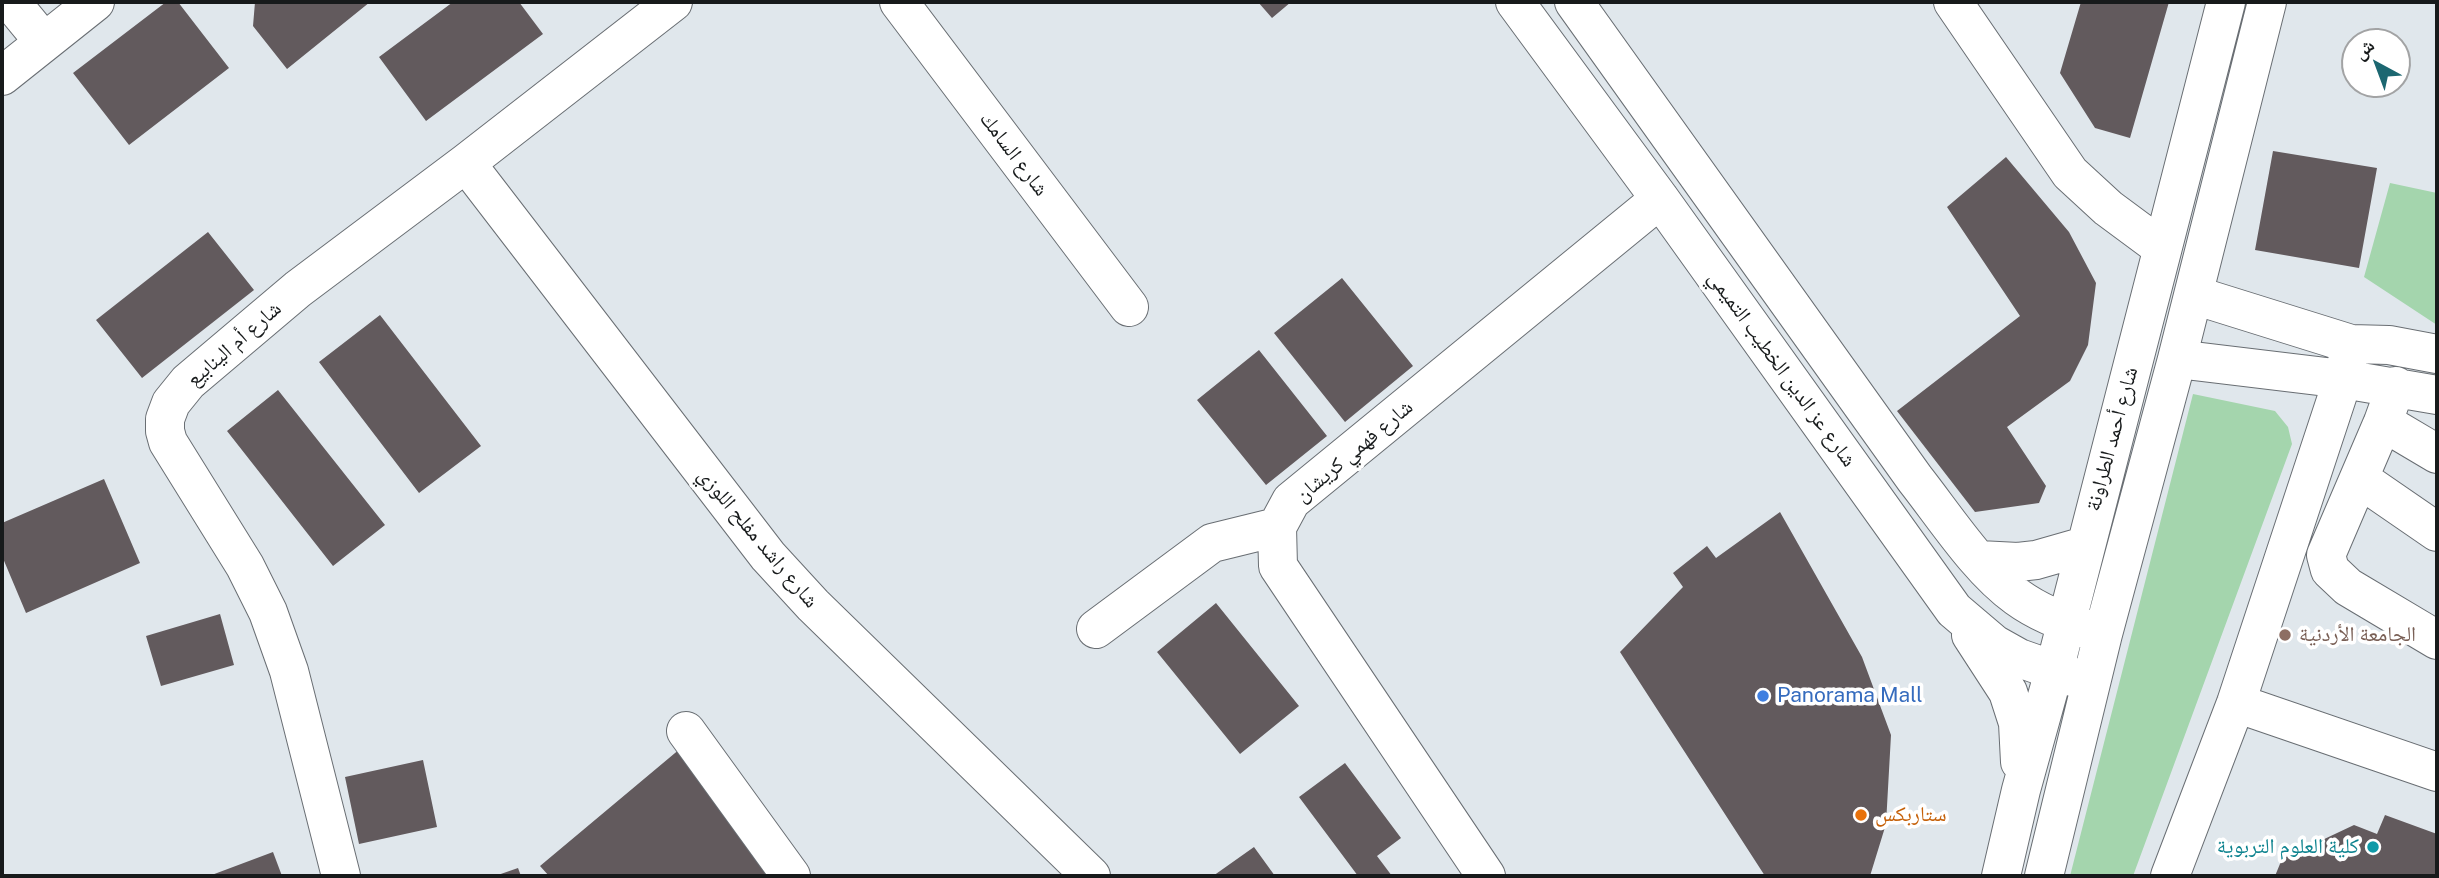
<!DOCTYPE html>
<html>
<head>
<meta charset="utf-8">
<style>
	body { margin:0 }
	#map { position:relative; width:2439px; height:878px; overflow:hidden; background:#e0e7ec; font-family:"Public Sans","Noto Naskh Arabic",sans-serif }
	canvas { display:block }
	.frame { position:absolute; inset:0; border:4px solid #171a1b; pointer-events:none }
	.north { position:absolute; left:2341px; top:28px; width:70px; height:70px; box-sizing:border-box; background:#fff; border:2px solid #a2a3a4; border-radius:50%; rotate:319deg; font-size:19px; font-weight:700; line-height:28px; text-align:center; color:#171a1b }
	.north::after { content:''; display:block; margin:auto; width:24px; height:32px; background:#1c6771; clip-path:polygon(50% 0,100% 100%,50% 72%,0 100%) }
</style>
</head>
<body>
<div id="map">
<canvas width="2439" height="878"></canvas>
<div class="frame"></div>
<div class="north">ش</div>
</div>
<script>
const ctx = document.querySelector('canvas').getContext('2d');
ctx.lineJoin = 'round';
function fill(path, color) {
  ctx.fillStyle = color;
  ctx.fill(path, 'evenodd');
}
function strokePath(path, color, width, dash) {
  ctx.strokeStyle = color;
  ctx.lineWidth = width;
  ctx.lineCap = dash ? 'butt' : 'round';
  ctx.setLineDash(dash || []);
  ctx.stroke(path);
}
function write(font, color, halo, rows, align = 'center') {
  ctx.font = font + ' "Public Sans","Noto Naskh Arabic",sans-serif';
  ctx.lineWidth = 7;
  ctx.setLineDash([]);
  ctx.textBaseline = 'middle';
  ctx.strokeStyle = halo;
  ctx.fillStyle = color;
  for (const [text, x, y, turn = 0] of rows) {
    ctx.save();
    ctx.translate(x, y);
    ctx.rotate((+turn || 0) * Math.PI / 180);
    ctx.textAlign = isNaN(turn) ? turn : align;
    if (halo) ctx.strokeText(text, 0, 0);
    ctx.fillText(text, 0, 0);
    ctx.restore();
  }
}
fill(new Path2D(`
	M2390,183L2437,193V325L2364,277Z
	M2193,394L2275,411L2288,427L2292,444L2133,876H2070Z`), '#a4d5ad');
fill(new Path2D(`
	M166,2H178L229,68L129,145L73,73Z
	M255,2H370L287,69L253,26Z
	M453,2H519L543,34L426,121L379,57Z
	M1258,2H1291L1272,18Z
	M2081,2H2169L2130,138L2095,128L2060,73Z
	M2273,151L2377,168L2359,268L2255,250Z
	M2006,157L2069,232L2096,283L2088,345L2070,381L2007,427L2046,486L2039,503L1975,512L1897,411L2020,316L1947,207Z
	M208,232L254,290L142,378L96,320Z
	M1342,278L1413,366L1345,422L1274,333Z
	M380,315L481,446L419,493L319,362Z
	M1259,350L1327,436L1266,485L1197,400Z
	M278,390L385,525L333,566L227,431Z
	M104,479L140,563L26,613L2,556V523Z
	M1780,512L1862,657L1891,735L1886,824L1870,876H1765L1620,652L1683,587L1673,573L1707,546L1716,558Z
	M1216,603L1299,706L1240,754L1157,652Z
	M220,614L234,665L161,686L146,636Z
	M681,748L789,876H549L540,866Z
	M423,760L437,827L359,844L345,777Z
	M1345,763L1401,838L1377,856L1392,876H1358L1299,797Z
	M2385,815L2437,834V876H2275L2282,859L2354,825L2377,834Z
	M1254,847L1275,876H1213Z
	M273,852L282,876H209Z
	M518,868L521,876H495Z`), '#625a5d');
const minor = new Path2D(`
	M11,2L44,42
	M899,2L1129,307
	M1515,2L1660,199L1954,610L1994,644L2019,658L2090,683
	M1574,2L1915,479C1945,517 1978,569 2017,597C2039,613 2065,623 2090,630
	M1953,2L2070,173L2108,208L2162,248
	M2,76L95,2
	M466,163L768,556L813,605L1091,876
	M2194,295L2351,344L2389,345L2437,354
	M2177,359L2343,379L2437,395
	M2396,386L2383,422L2326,555L2330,570L2348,587L2437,640
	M2383,422L2437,454
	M2360,479L2437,532
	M1979,560L2018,562L2036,560L2085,546
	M1096,629L1212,543L1277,527
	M1971,635L2008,692L2018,723L2020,762
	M2236,703L2437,772
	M686,731L791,876
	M341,876L289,671L268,612L245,566L168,442L165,431V419L171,403L188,382L298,289L466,163L673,2
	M1486,876L1278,566L1277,527L1291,501L1660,199
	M2001,876L2021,790L2054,671L2226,2
	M2044,876L2103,634L2177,359L2267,2
	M2170,876L2236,703L2343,379L2351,344`);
strokePath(minor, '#696e73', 40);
strokePath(minor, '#fff', 38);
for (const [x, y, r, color] of [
	[2285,635,7,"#8d6e63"],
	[1763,696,7,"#3f7fe0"],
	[1861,815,7,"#e8710a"],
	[2373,847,7,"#0f9aa8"]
]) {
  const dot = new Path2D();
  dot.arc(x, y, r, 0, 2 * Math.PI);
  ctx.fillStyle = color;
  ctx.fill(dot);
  strokePath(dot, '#fff', 2.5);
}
write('21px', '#171a1b', '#fff', [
	["شارع السامك",1014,154,53],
	["شارع أم الينابيع",234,344,-41],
	["شارع عز الدين الخطيب التميمي",1782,369,54],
	["شارع أحمد الطراونة",2112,439,-75],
	["شارع فهمي كريشان",1354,451,-40],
	["شارع راشد مفلح اللوزي",758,538,50]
]);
write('21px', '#785e54', '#fff', [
	["الجامعة الأردنية",2299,635]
], 'left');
write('21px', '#366cbe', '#fff', [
	["Panorama Mall",1777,696]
], 'left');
write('21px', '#c56008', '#fff', [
	["ستاربكس",1875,815]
], 'left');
write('21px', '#0d838f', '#fff', [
	["كلية العلوم التربوية",2359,847]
], 'right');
</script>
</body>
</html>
